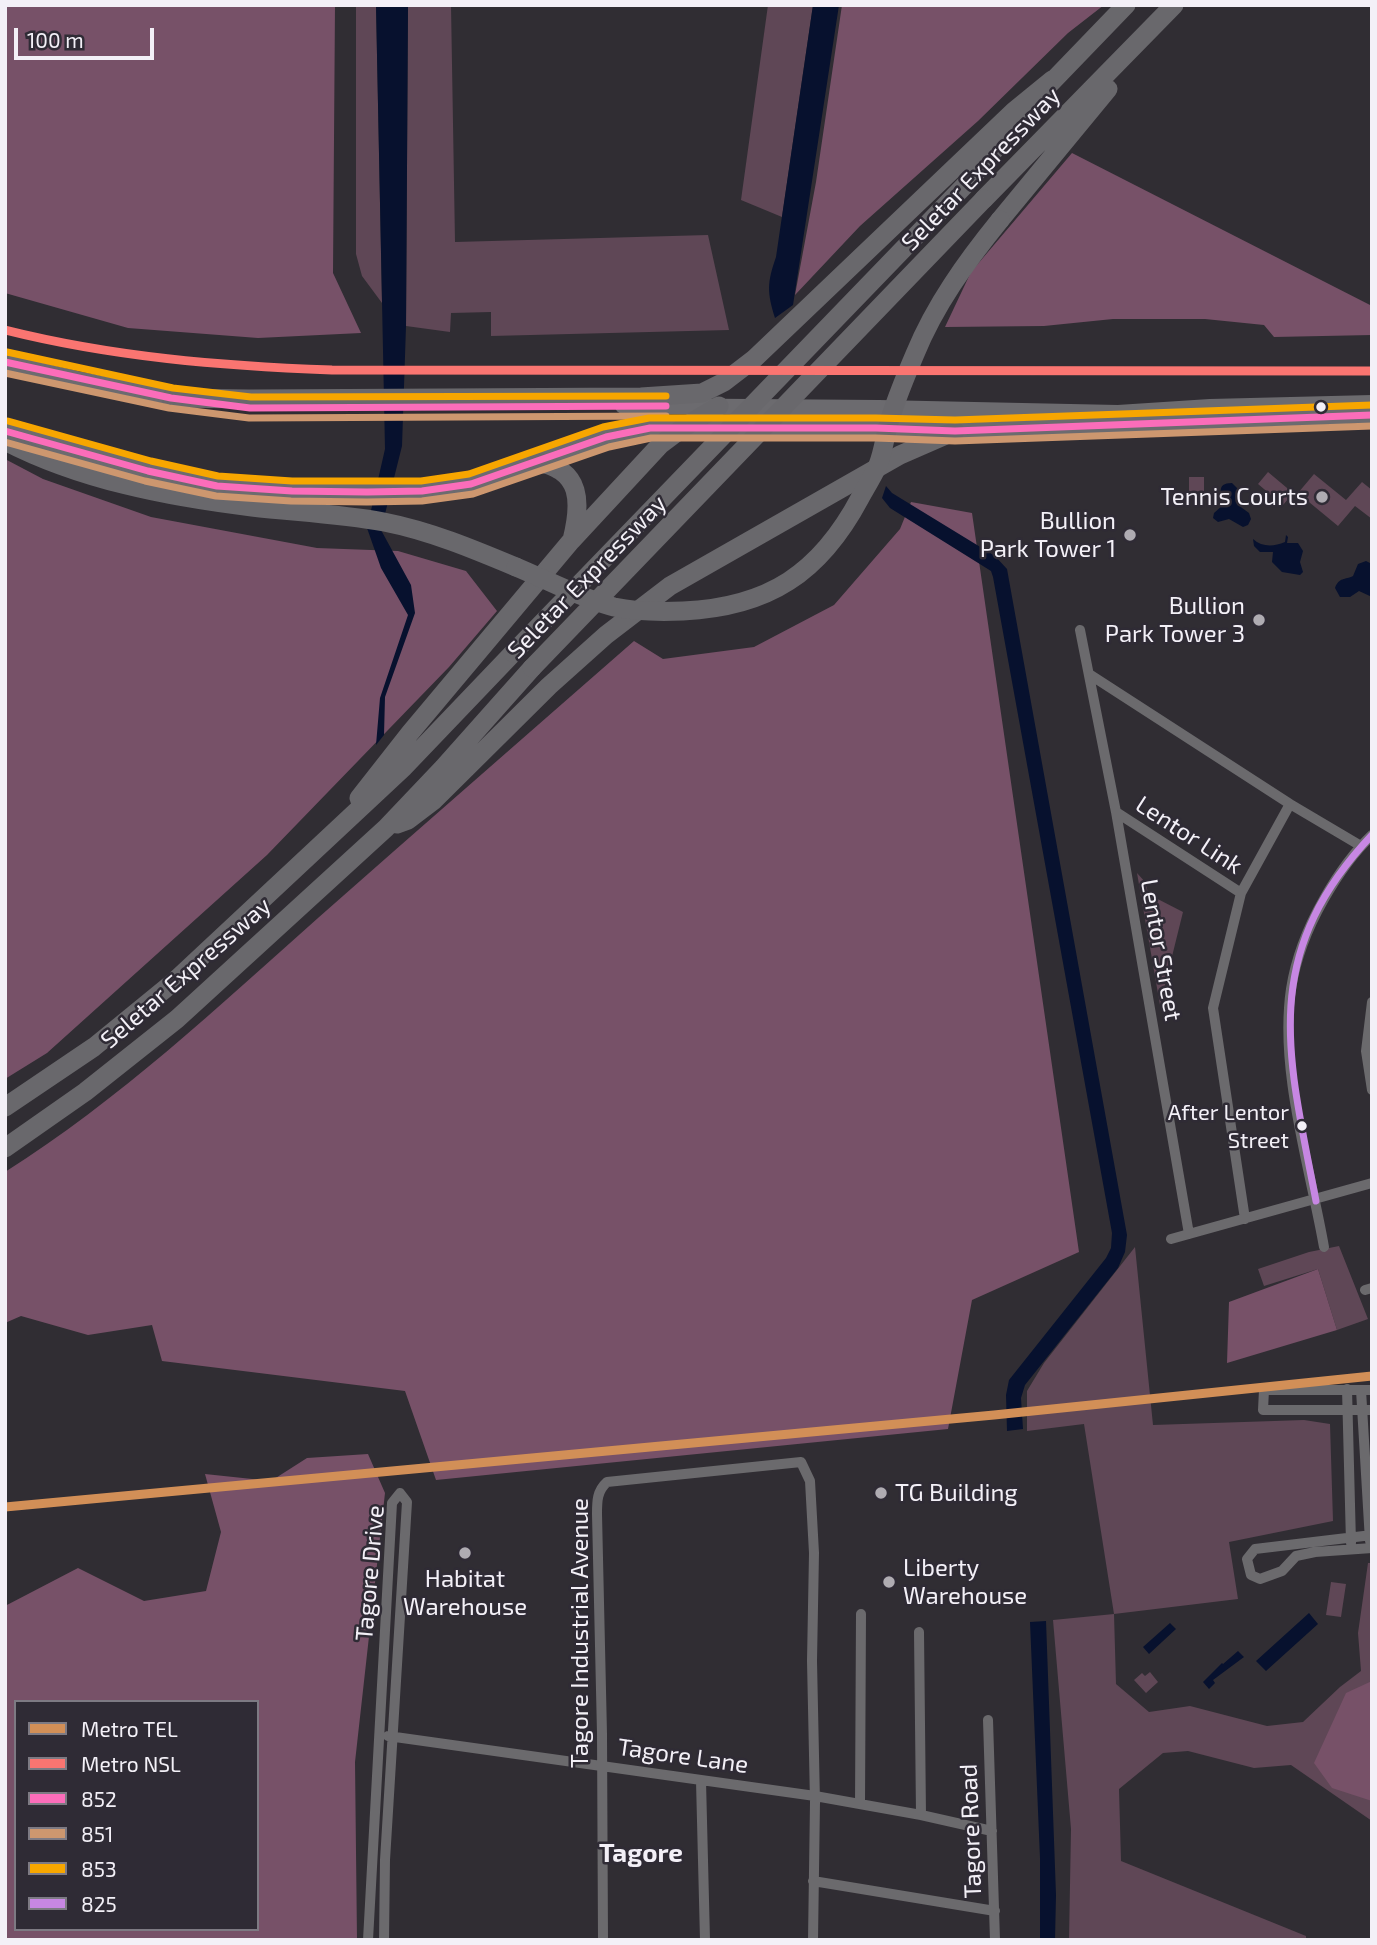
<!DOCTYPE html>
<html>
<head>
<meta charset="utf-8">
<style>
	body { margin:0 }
	#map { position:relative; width:1377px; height:1945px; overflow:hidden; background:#302d33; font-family:"Exo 2",sans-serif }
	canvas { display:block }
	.frame { position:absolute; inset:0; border:7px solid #f3f0f7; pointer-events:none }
	.legend { position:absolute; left:14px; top:1700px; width:245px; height:231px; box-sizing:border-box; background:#2f2b35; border:2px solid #7d7a83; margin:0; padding:9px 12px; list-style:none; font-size:21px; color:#f3f0f7 }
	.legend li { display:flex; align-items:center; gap:14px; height:35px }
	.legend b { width:35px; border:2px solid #7d7a83 }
	.scale { position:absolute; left:14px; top:28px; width:140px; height:32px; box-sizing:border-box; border:4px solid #f3f0f7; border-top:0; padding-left:9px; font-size:21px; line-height:24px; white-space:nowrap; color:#f3f0f7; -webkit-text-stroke:5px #2f2b35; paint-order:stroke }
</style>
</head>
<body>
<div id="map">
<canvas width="1377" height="1945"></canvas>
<div class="frame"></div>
<ul class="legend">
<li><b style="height:9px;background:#d28f57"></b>Metro TEL</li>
<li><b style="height:9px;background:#fa7571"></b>Metro NSL</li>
<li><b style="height:9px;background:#fb6dba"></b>852</li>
<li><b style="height:9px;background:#cd976f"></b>851</li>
<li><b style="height:9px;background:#f7a600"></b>853</li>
<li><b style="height:9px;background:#c787e3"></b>825</li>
</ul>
<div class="scale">100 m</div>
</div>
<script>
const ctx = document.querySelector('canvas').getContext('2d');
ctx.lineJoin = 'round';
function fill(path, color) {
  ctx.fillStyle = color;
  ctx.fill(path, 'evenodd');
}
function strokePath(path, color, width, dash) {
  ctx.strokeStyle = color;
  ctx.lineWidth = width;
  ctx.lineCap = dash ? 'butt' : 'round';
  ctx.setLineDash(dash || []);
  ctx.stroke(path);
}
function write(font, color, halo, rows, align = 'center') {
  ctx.font = font + ' "Exo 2",sans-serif';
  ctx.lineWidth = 5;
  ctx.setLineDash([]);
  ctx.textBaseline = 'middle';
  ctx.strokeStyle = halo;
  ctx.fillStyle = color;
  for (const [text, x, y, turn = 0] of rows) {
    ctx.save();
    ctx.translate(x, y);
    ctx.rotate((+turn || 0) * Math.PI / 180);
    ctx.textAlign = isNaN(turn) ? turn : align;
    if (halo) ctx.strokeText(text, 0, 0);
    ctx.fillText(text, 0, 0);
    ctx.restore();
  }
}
fill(new Path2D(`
	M356,5H376L382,303L362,276L356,254Z
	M408,5H451L455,242L708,235L729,330L491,336V312L451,313L450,332L406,326Z
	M768,5H813L782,217L741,200Z
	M1268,472L1293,493L1283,505L1258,484Z
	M1314,474L1346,500L1362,482L1372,490V519L1355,506L1338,526L1298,493Z
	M1189,477H1204V491L1189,492Z
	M1137,873L1146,883L1148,894L1183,912L1160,1005Z
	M1339,1246L1368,1319L1337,1330L1318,1269L1264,1286L1258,1269L1309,1252Z
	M1135,1247L1153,1425L1304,1420L1330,1424L1333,1521L1229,1542L1238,1599L1114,1614L1116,1684L1149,1712L1190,1706L1267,1726L1303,1722L1340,1687L1361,1671L1358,1633L1368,1563H1372V1821L1291,1765L1254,1768L1188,1751L1163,1753L1119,1789L1121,1861L1306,1936V1940H1069L1071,1829L1053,1620L1114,1614L1084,1424L1027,1431V1391L1044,1363Z
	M1331,1582L1346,1584L1341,1617L1326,1615Z
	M1150,1672L1158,1682L1146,1693L1134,1680L1142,1673L1145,1676Z`), '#5f4756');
fill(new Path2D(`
	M5,5H335L333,273L361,333L258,338L128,328L5,293Z
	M842,5H1104L1068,33L978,121L860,226L795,295L816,182Z
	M1072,153L1372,306V335L1274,337L1264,325L1205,319H1113L1044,326L945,327L971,272Z
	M5,459L43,479L151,517L317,548L398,551L466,571L497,611L449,667L267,855L47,1053L5,1079Z
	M911,502L972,513L1079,1252L972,1300L948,1429L436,1480L405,1391L162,1361L152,1325L88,1335L21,1316L5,1323V1172C119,1100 218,1007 318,918C423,825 529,733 634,641L663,659L754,647L834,605L900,529Z
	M1318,1269L1337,1330L1227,1363L1229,1302Z
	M368,1454L385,1493L355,1762L357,1940H5V1606L78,1568L144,1601L206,1591L221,1532L205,1474L271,1481L307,1458ZM16,1702H257V1929H16Z
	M1372,1681V1801L1332,1788L1314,1763L1346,1693Z`), '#775168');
fill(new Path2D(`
	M376,5H408L406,326L402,446L381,530L411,585L415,613L385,697L384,735L376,745L380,698L408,615L381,568L367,528L385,449Z
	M813,5H839L793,305L775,318C767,292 767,283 776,257Z
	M1232,483L1240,491L1238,505L1249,513L1251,519L1248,525L1243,527L1229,519L1218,522L1213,518L1214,513L1223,505C1222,495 1215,483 1232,483Z
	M886,486L892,493L995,556L1007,569L1127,1235L1125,1252L1118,1268L1025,1385L1021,1398L1023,1429L1007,1431L1006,1395L1009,1380L1106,1258L1111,1248L1112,1233L993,577L991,571L890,508L882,498Z
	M1286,535L1288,537L1287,543H1298L1303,551L1300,562L1303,572L1300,575L1282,572L1272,562L1273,552H1260L1254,546L1253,539C1262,547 1273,547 1285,542Z
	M1366,561L1372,564V597L1359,591L1350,597H1340L1335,588C1339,577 1345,580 1353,576L1358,564Z
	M1309,1613L1318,1624L1266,1671L1256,1661Z
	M1046,1621L1056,1895L1055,1940H1040V1858L1030,1622Z
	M1170,1623L1176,1629L1149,1654L1143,1647Z
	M1238,1651L1244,1657L1213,1680L1215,1683L1209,1689L1203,1682L1222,1663L1223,1664Z`), '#07112e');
strokePath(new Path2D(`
	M1080,630L1116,812L1189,1234
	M1089,674L1290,804L1361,846
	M1116,812L1241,893
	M1372,1002L1366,1051L1372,1090
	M1245,1219L1213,1008L1241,893L1290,804
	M1171,1239L1372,1183
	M1324,1247C1310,1167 1279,1070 1291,989C1296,957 1308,927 1324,899C1337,876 1353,853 1372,835
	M1365,1290L1372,1288
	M1347,1389L1351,1543
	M1361,1390L1370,1541
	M1372,1390H1264L1263,1410H1372
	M1372,1535L1255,1549L1247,1559L1251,1575L1260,1579L1282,1571L1296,1556L1315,1552L1372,1548
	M919,1632L921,1815
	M988,1720L995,1940
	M388,1736L815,1796L921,1815L992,1831
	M701,1781L705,1940
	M860,1804L861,1614
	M813,1881L995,1911
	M368,1940L392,1503L400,1493L407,1502L385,1860L384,1940
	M603,1940L602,1734L597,1514C597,1501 597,1491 607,1482L801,1462L810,1481L814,1553L812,1661L815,1802L813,1940`), '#6b6a6d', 10);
strokePath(new Path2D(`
	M5,362L77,379L181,399
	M623,406L879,408L1118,413L1210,407L1372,403
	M5,431L148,471L217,486L292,491L367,492L422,491L471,484L606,437L650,428H876L955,431L1372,415`), '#6c6b6f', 16);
strokePath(new Path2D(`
	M1044,90L1126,5
	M968,182L1018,121
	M984,199L1174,5
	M1000,220L1108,89
	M171,398L249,399L641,397L702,393L724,382L754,359L1014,111L1052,80
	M5,441C80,480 169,497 252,507C296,512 340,514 384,522C430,531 473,549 516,567
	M536,462C583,469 581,504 572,540
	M359,798L410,733L571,541L660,445L684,427L719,406
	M397,824L408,820L433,801L549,686L606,635L670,586L900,455L955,431
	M5,1107L94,1047L176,980L404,767L513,653
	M5,1148L85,1092L177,1019L386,828L443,768L532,668`), '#69686c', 19);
strokePath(new Path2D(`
	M516,567C545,579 585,600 614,607C637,612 660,612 683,611C769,607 820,573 860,498C866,487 873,476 878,465C884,450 885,434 890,419C897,397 906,375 915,354C935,305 966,262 1000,220
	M513,653L968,182
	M532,668L984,199`), '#69686c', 19);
strokePath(new Path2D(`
	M5,362L171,398L250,408L666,406
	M5,431L148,471L217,486L292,491L367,492L422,491L471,484L606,437L650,428H876L955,431L1372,415`), '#fb6dba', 7);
strokePath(new Path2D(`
	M5,373L169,408L249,418L666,416
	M5,442L145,481L216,496L291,501L367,502L422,501L473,494L609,447L651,438H876L955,441L1372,426`), '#cd976f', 7);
strokePath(new Path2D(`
	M7,352L173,388L251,397L666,396
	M8,421L151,461L218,476L292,481H421L469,474L603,427L649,418H876L955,420L1372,405`), '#f7a600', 7);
strokePath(new Path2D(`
	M1316,1201C1288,1055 1258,956 1372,835`), '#c787e3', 7);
strokePath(new Path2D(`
	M5,1507L994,1415L1372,1376`), '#d28f57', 9);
strokePath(new Path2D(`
	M5,330C113,357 221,366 332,370L1372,371`), '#fa7571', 9);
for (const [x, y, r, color] of [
	[1321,407,6,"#f3f0f7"],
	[1322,497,7,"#afacb2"],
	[1130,535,7,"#afacb2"],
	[1259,620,7,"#afacb2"],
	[1302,1126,6,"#f3f0f7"],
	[881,1493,7,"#afacb2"],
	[465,1553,7,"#afacb2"],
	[889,1582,7,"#afacb2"]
]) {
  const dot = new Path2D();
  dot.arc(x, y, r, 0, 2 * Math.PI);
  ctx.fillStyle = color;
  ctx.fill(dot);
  strokePath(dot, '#2f2b35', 2.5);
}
write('22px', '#f3f0f7', '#2f2b35', [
	["After Lentor",1289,1113],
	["Street",1289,1141]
], 'right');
write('24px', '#f3f0f7', '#2f2b35', [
	["Seletar Expressway",981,169,-46],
	["Seletar Expressway",587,577,-46],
	["Lentor Link",1189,835,33],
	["Lentor Street",1161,950,80],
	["Seletar Expressway",186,973,-41],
	["Tagore Drive",370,1573,-85],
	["Tagore Industrial Avenue",580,1633,-90],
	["Tagore Lane",683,1756,8],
	["Tagore Road",971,1831,-92]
]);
write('24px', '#f3f0f7', '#2f2b35', [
	["Tennis Courts",1308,497],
	["Bullion",1116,521],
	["Park Tower 1",1116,549],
	["Bullion",1245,606],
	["Park Tower 3",1245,634],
	["TG Building",895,1493,"left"],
	["Liberty",903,1568,"left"],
	["Warehouse",903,1596,"left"],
	["Habitat",465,1579,"center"],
	["Warehouse",465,1607,"center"]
], 'right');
write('bold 26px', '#f3f0f7', '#2f2b35', [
	["Tagore",641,1853]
]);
</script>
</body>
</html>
